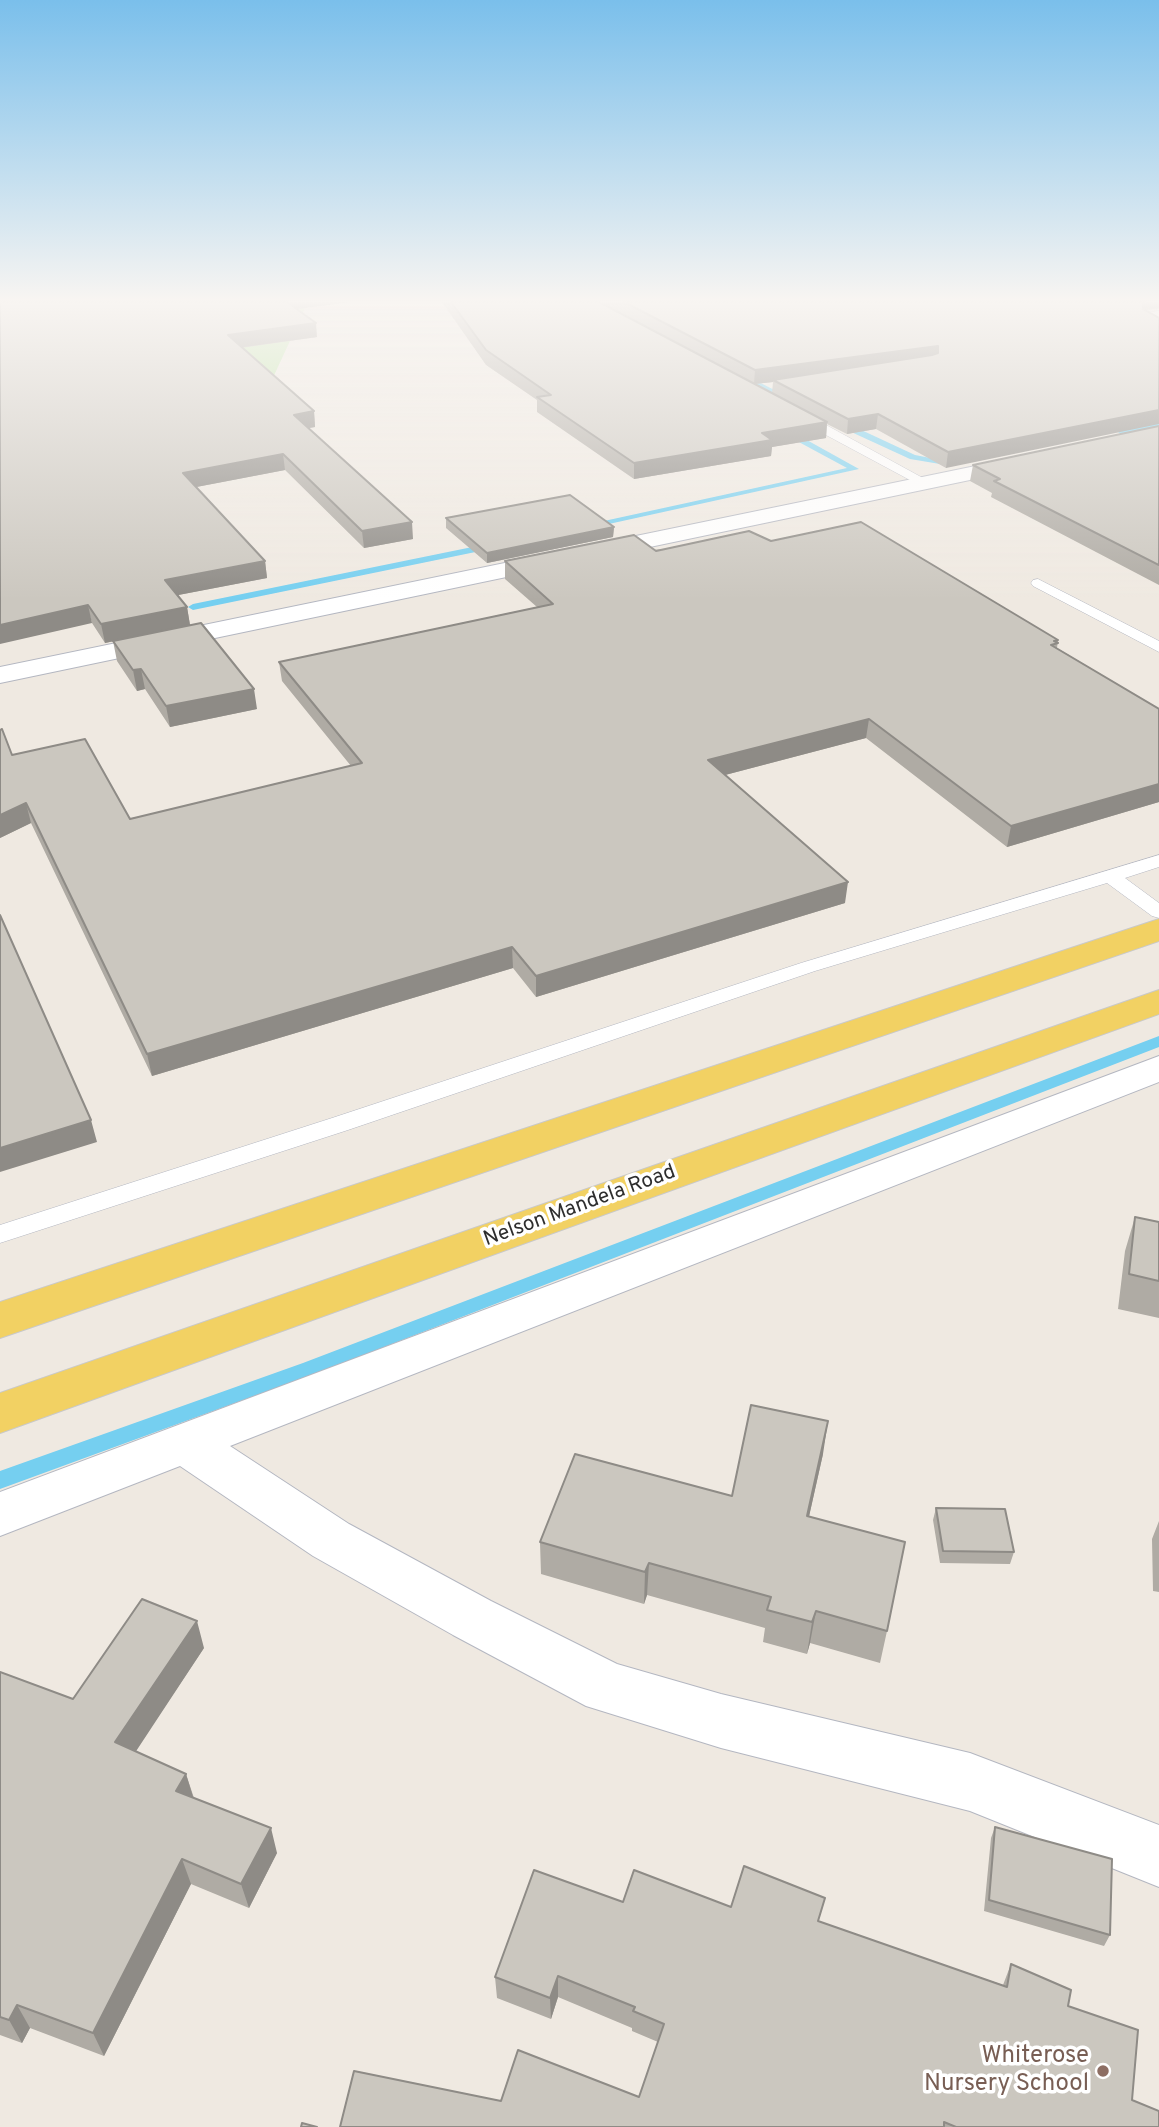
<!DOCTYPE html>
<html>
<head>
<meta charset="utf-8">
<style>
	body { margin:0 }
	canvas { display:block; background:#efe9e1 }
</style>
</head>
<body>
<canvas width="1159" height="2127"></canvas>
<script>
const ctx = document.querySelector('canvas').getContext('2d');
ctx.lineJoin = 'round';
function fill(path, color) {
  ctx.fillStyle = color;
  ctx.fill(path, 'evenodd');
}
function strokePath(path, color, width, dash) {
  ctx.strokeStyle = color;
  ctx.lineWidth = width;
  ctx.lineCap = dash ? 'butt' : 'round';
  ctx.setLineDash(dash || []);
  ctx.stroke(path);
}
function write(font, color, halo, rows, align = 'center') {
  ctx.font = font + ' Overpass,sans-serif';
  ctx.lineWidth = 7;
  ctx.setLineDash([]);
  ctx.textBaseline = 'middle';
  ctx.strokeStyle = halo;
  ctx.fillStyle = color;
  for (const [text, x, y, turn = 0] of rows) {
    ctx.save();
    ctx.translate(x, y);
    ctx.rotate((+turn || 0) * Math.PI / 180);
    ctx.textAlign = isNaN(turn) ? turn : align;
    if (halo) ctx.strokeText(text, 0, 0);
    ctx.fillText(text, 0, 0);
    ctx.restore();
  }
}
fill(new Path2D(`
	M307,304L271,382L211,338L262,323Z`), '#b6e59e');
fill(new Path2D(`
	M735,373H741L794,400L787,402L735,377Z
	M836,421H842L915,455L956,463L952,466L910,459L836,425Z
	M1159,422V426L1122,435L1118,432Z
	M787,429L859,469L586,529L581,526L847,468L784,434L783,432Z
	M492,543L495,544V548L193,610L188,607L193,604Z
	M1159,1036V1047L317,1373L0,1489V1471L303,1363Z`), '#75cff0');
const lane = new Path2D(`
	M1159,311V317L1153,319L1159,323V331L1142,320L1146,313Z
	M798,414H806L932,483L931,486H921L798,420Z
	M1038,579L1159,641V652L1033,586L1031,583L1033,580Z
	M1159,855V867L1125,878L1159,903V918L1152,916L1107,883L815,971L348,1130L0,1243V1225L332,1118L801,963Z`);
const street = new Path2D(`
	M1024,456L1032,457L1035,462L1032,467L0,683V667Z
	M1159,1056V1082L230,1446L349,1524L491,1601L617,1664L721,1694L970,1753L1159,1825V1887L970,1811L721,1748L586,1706L453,1635L313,1556L180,1466L0,1536V1492Z`);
const primary = new Path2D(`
	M1159,919V941L0,1338V1302Z
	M1159,990V1014L0,1433V1393Z`);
strokePath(lane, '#b4b7c1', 1);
strokePath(street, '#b4b7c1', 2);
strokePath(primary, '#c9c9c9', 2);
fill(lane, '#fff');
fill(street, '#fff');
fill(primary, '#f2d163');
fill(new Path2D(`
	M0,302H349L297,309L317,337L241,348L314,411L315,427L309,428L413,539L364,548L285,470L196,487L265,561L267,578L178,595L187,607L190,625L105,643L92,623Z
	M442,302H1159V309L1146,310L946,468L876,429L847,434L827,424L826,438L772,447L771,456L634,479L537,412V400L486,365ZM773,382L772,393L755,384Z
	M1159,426V585L991,497L992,493L970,481L973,465Z
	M446,518L614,527L613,537L487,563L446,528Z
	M771,541L1058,640L1057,648L1159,709V802L1007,847L866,738L725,775L845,903L536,997L513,968L152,1076L31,823L0,838V730L12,755L130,819L351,766L282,681L279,662L537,607L505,579V561Z
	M113,641L257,709L170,727L145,689L137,691L117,661Z
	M1135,1217L1159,1222V1318L1118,1309L1125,1251Z
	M823,1454L809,1516L887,1631L880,1663L810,1643L807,1654L763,1642L765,1628L647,1595L644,1604L541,1574L540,1542L732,1496Z
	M936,1508L1014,1552L1010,1564L940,1563L933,1520Z
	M1159,1521V1592L1153,1591L1152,1539Z
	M204,1648L135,1751L186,1774L194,1798L277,1853L249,1908L191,1884L104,2056L30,2028L22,2043L0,2035V1672L73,1699Z
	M995,1827L1110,1935L1104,1946L984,1911L991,1838Z
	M623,1902L731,1907L819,1922L1003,1985L1011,1964L1068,2006L1132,2100L1159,2127H340L501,2101L639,2097L658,2042L632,2031V2028L558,1997L551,2019L497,1998L495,1977Z`), '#afaba4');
fill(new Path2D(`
	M282,302H349L283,311Z
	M1145,302H1159V308L1146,310L1140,319L1143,305Z
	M316,323L317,337L229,349L228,335Z
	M938,346L936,360L773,380V382L754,384L755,370Z
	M1159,410V424L946,468L948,452Z
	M314,411L315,427L296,430L294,415Z
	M878,414L876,429L847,434L848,419Z
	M827,422L826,438L772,447L771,456L634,479V463L762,433Z
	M283,454L285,470L186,489L183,473Z
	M412,522L413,539L364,548L362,531Z
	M614,527L613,537L487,563V553Z
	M265,561L267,578L168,597L165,580Z
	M88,605L92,623L0,644V625Z
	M187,607L190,625L105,643L101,624Z
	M141,669L145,689L137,691L133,670Z
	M254,689L257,709L170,727L166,706Z
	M869,719L866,738L706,780L708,760Z
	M1159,784V802L1007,847L1011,826Z
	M26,803L31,823L0,838V815Z
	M848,882L845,903L536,997V976Z
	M512,947L513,968L152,1076L147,1054Z
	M91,1120L97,1142L0,1172V1148Z
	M828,1421L823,1454L802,1548L807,1516Z
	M649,1563L647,1595L644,1604L645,1572Z
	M816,1611L810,1643L807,1654L812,1622Z
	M197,1621L204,1648L125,1768L115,1742Z
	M186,1774L194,1800L176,1791Z
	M271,1828L277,1853L249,1908L241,1884Z
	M182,1859L191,1884L104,2056L93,2033Z
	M558,1976V1997L551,2019L550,1998Z
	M17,2005L30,2028L22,2043L9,2020Z`), '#8e8b86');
const building = new Path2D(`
	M0,302H287L316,323L228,335L314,411L294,415L412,522L362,531L283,454L183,473L265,561L165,580L187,607L101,624L88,605L0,625Z
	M451,302H599L827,422L762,433L772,440L634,463L537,397L551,395L486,350Z
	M624,302H1145L1143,305V309L1159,318V410L948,452L878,414L848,419L773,380L932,355L938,353V346L755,370Z
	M1159,426V565L994,481L1000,479L973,465Z
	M570,495L614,527L487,553L446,518Z
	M861,522L1058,640L1054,641L1058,643L1051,645L1159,709V784L1011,826L869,719L708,760L848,882L536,976L512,947L147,1054L26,803L0,815V730L2,729L12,755L85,739L130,819L362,763L279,662L553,604L505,561L634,535L656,551L749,531L771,541Z
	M201,623L254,689L166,706L141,669L133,670L113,641Z
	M0,915L91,1120L0,1148Z
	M1135,1217L1159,1222V1281L1129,1274Z
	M751,1405L828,1421L807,1516L905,1542L887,1631L816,1611L812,1622L767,1610L771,1597L649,1563L645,1572L540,1542L575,1454L732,1496Z
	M936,1508L1005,1509L1014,1552L943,1551Z
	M142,1599L197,1621L115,1742L186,1774L176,1791L271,1828L241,1884L182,1859L93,2033L17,2005L9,2020L0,2017V1672L73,1699Z
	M995,1827L1112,1859L1110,1935L989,1900Z
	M744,1866L825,1898L818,1921L1007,1987L1011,1964L1071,1990L1068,2006L1138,2030L1132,2100L1159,2111V2127H956L944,2122V2127H340L354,2071L501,2101L518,2050L639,2097L664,2024L633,2011L635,2007L558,1976L550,1998L495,1977L534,1870L623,1902L634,1870L731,1907Z
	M302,2123L317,2127H301Z`);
fill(building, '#cbc7bf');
strokePath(building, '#8e8b86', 2);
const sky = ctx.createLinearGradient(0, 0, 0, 600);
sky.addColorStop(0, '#7abfeb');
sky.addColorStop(0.5, '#f8f5f2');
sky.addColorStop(1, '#f8f5f200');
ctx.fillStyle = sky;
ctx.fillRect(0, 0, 1159, 600);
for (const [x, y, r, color] of [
	[1103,2071,7,"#8d6e63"]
]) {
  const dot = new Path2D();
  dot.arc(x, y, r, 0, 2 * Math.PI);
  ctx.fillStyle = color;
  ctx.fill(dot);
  strokePath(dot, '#fff', 2.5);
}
write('21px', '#2e2e2e', '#fff', [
	["Nelson Mandela Road",580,1207,-20]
]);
write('24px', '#785e54', '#fff', [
	["Whiterose",1089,2057],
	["Nursery School",1089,2085]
], 'right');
</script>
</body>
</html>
